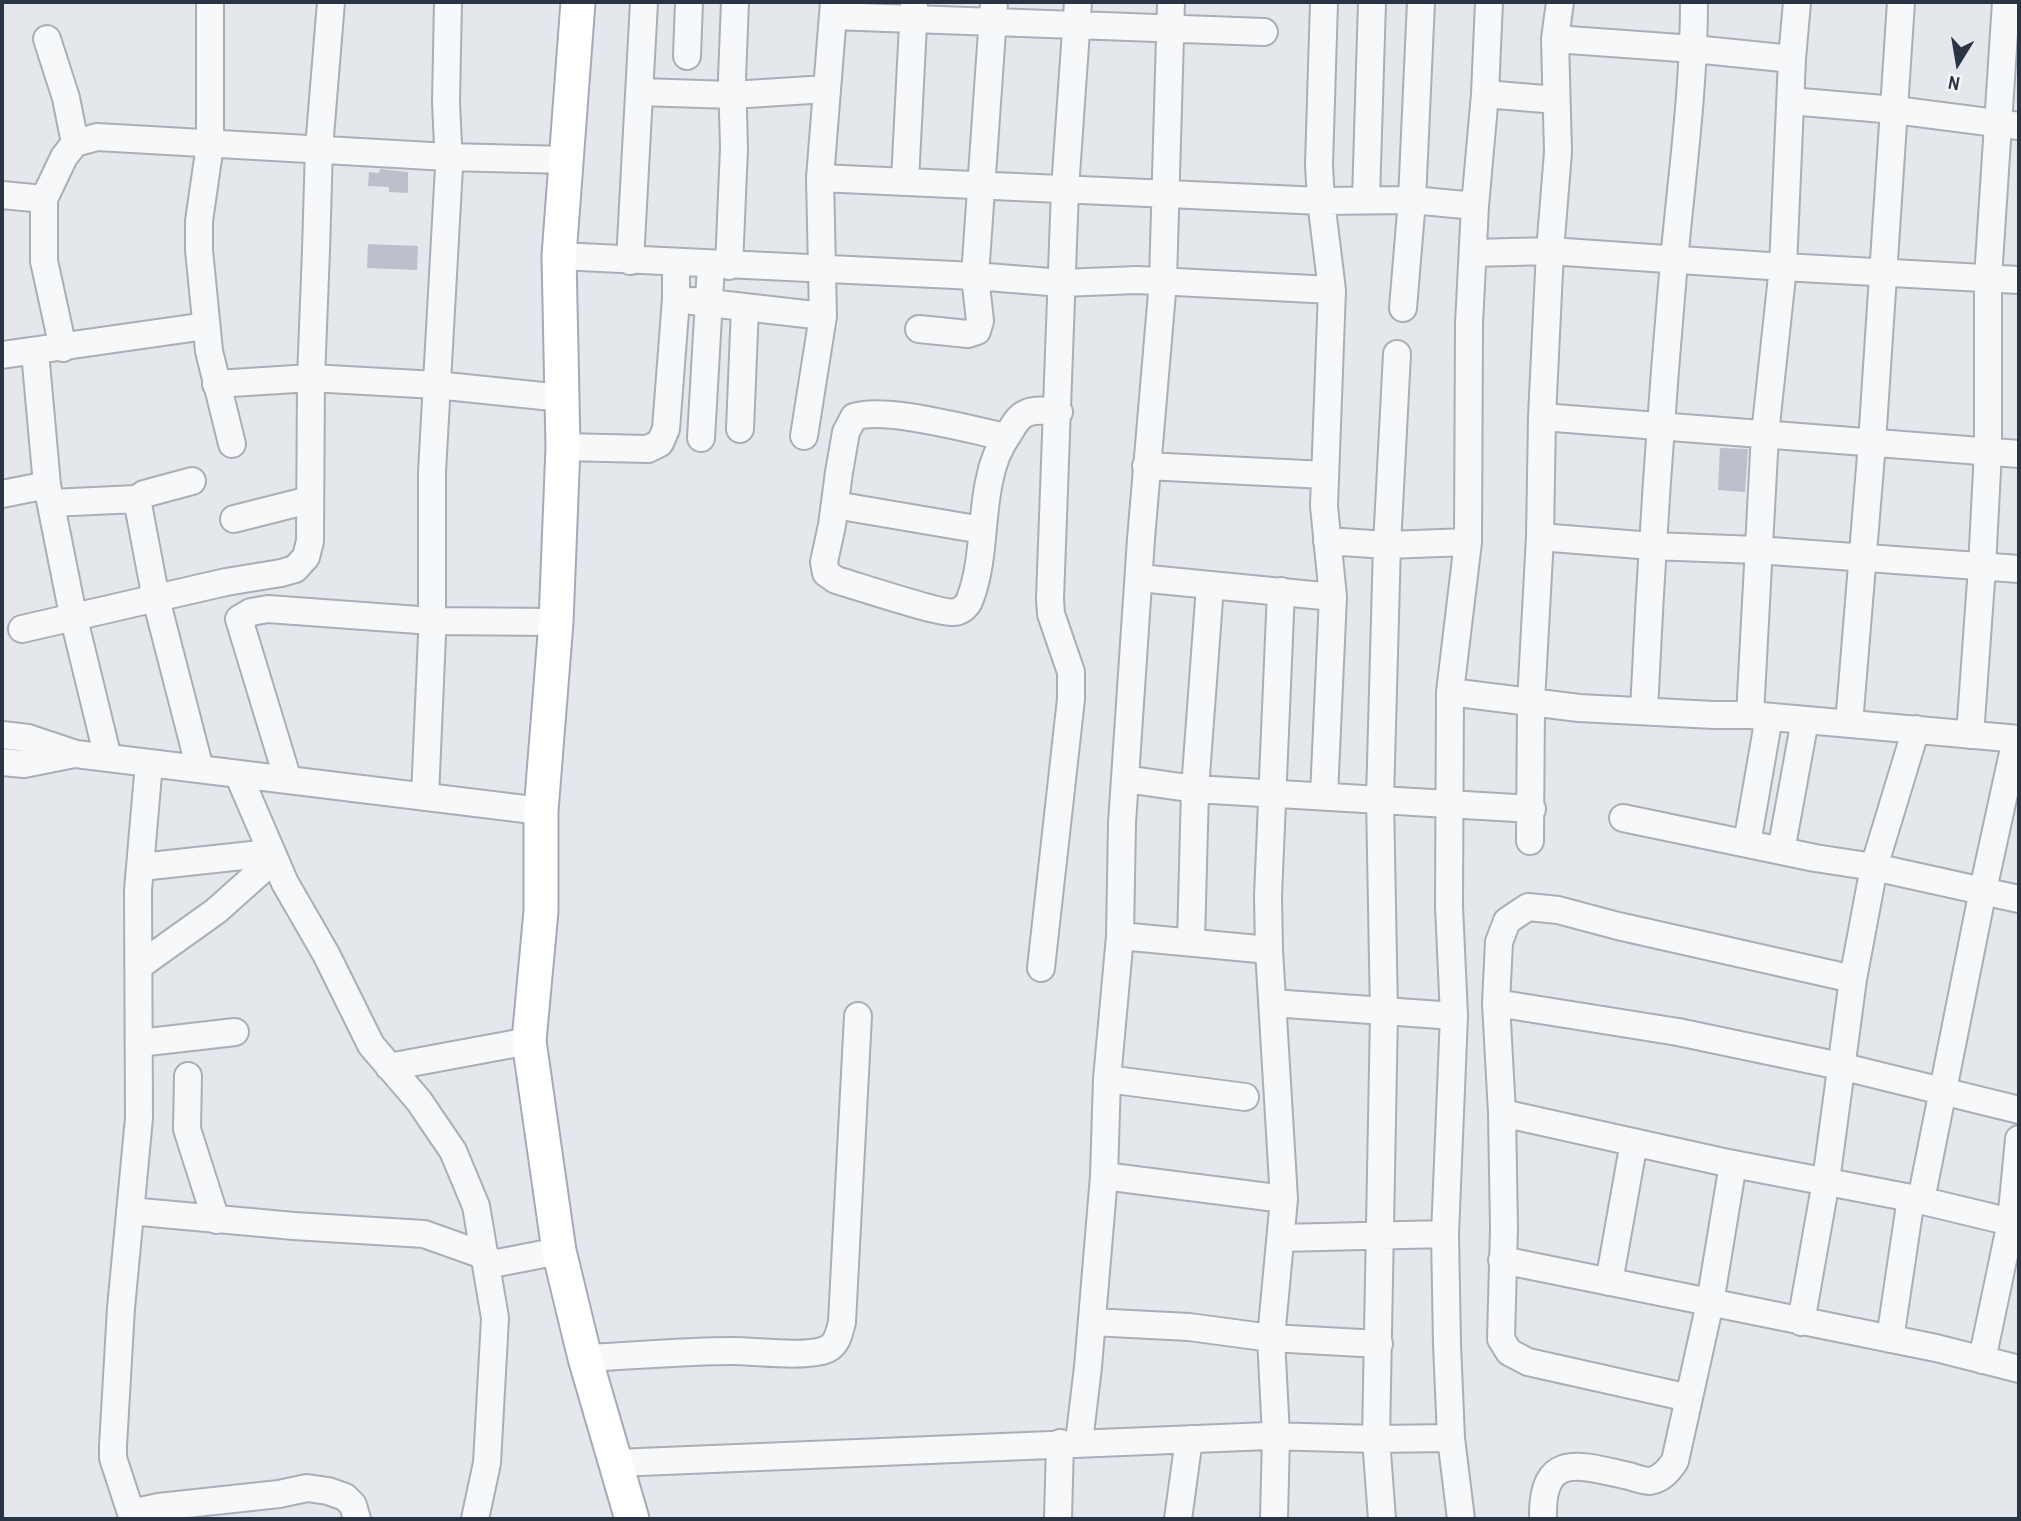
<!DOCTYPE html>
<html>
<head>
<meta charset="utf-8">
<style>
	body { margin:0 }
	#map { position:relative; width:2021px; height:1521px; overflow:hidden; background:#e4e7ec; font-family:"Archivo Narrow",sans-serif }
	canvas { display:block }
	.frame { position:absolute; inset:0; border:4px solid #2b3445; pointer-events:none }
	.north { position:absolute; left:1923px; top:28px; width:70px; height:70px; -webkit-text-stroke:5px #f4f6f9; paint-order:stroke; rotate:191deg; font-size:19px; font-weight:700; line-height:28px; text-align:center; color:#2b3445 }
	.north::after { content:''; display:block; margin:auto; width:24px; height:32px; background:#2b3445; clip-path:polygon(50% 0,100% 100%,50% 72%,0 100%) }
</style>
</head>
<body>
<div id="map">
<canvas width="2021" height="1521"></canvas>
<div class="frame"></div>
<div class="north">N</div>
</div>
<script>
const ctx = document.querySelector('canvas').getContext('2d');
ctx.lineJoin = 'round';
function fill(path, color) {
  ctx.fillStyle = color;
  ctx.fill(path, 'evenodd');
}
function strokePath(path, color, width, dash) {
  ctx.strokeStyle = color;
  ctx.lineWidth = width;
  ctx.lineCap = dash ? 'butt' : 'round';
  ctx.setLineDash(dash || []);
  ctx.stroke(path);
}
fill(new Path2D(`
	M380,169L408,172V193L389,192V187L368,186L369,172L379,173Z
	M368,244L418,246L417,270L367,268Z
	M1720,448L1748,449L1745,492L1718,490Z`), '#bbc0ca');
const minor = new Path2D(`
	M210,2V145L199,221V250L209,351L232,444
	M1324,2L1319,165L1321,201L1332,290L1324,506L1333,597L1324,795
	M833,16L1264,32
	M47,39L66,98L75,143
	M1555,39L1694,49L1792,59L1783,267L1765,434L1750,715
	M687,56L689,2
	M1792,59L1797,2
	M640,92L732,95L826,89
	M1485,94L1556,100
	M1790,101L1895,110L2019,126
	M820,178L1321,201L1412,200L1475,206
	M905,181L914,5
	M2,195L44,199
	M1366,199L1372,2
	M1473,253L1550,251L1783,267L2019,280
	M559,256L975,276L1062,283L1137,280L1332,290
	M630,261L644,2
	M729,266L734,148L732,78L735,2
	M692,301L823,316
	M1403,308L1412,200L1421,2
	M919,329L968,334L977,331L980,321L975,276L994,2
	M63,348L44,261V199L64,157L75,143L97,137L448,157L566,160
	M35,352L47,485L73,615L108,758
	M2,355L206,326
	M216,384L311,378L436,385L562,398
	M1542,417L2019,454
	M740,429L745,307
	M804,436L823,316L820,178L834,2
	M1006,437C971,430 885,406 854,417L846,432L839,472L832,525L824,562L826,573L836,580C854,585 943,615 955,612C962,611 968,605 970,599C984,562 981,520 989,482C992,465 999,447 1009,433C1014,425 1018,416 1027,413C1035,409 1049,411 1059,412
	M701,438L711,265
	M563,447L648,449L660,443L666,429L676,299V263
	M1146,466L1325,475
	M2,494L47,485
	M137,499L156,599L200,769
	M51,503L137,499L144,494L192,481
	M835,505L982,530
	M234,519L309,500
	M1540,537L1652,546L1757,550L2019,569
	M1327,541L1387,545L1468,542
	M1139,578L1333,597
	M22,629L226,582L281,573L295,569L306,557L310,541L311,378L316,251L319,148L331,2
	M1450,692L1579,708L1714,715H1750L2019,739
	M1644,710C1651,560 1661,410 1674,261C1682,174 1694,88 1694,2
	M1849,724L1872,443L1901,2
	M2,735L28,738L76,754L541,811
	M1970,735L1982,567L1988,451V278L2006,2
	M2,762L24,764L74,754
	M238,774L285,883L326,954L371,1045L419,1101L453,1151L476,1206L495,1318L487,1463L475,1519
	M1125,779L1195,789L1532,809
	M288,780L239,619L251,612L268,609L432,621L556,622
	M425,797L432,635V472L449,167L446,102L448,2
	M1623,818L1815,858L1874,867L2019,899
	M1530,841L1531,702L1540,537L1542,417L1550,251L1558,152L1555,39L1560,2
	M1747,843L1769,717
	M1781,851L1805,720
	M141,867L270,853
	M1120,936L1269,950L1284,1199L1271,1338L1276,1436L1274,1519
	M1191,942L1195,789L1210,586
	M1269,950L1268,896L1281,591
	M139,966L216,911L273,860
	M1041,968L1071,699V672L1051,614L1050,599L1065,189L1078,2
	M1272,1003L1454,1016
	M1496,1003L1678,1032L1840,1066L2019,1110
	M139,1043L235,1032
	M389,1067L529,1041
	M188,1076L187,1129L216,1220
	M1107,1079L1245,1097
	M1502,1113L1723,1162L1911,1198L2019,1224
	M1104,1176L1284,1199
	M1921,1200L1983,890L2016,739
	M130,1211L294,1226L424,1234L486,1256
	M1281,1238L1445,1234
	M1502,1260L1936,1348L2019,1369
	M487,1265L559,1251
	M1609,1282L1634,1142
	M1092,1322L1189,1327L1271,1338L1379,1344
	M1801,1322L1826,1181L1853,979L1874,867L1916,729
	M1890,1339L1911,1198
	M585,1358C634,1356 682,1351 731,1351C757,1351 798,1357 822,1351C836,1348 839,1335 842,1322L858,1016
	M1982,1360L2011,1222L2019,1139
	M1689,1398L1528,1362L1509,1352L1501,1339L1504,1228L1502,1113L1496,1003L1499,942L1507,921L1528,907L1558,910L1618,926L1853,979
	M1079,1442L1088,1367L1104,1176L1107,1079L1120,936L1122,823L1141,539L1163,281L1171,2
	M616,1463L1268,1436L1376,1439L1451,1438
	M131,1513L159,1507L279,1494L307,1488L328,1491L345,1497L353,1505L357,1519
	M133,1519L113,1458V1446L121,1308L139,1118L138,890L149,763
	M1058,1519L1060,1443
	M1178,1519L1189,1439
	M1382,1519L1376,1439L1384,1013L1380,799L1387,545L1397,354
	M1461,1519L1451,1438L1447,1344L1445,1234L1454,1016L1449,906L1450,692L1468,542L1469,324L1475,206L1485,94L1489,2
	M1543,1519C1541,1451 1579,1465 1629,1476C1635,1478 1644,1481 1650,1481C1662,1479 1669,1470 1675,1461L1710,1303L1733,1164`);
const major = new Path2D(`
	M578,2L559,256L563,447L556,622L541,811V911L529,1041L559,1251L585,1358L632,1519`);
strokePath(minor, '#a9aeb7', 30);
strokePath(major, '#a3abb8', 37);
strokePath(minor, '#f7f8fa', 26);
strokePath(major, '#fff', 33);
</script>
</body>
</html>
